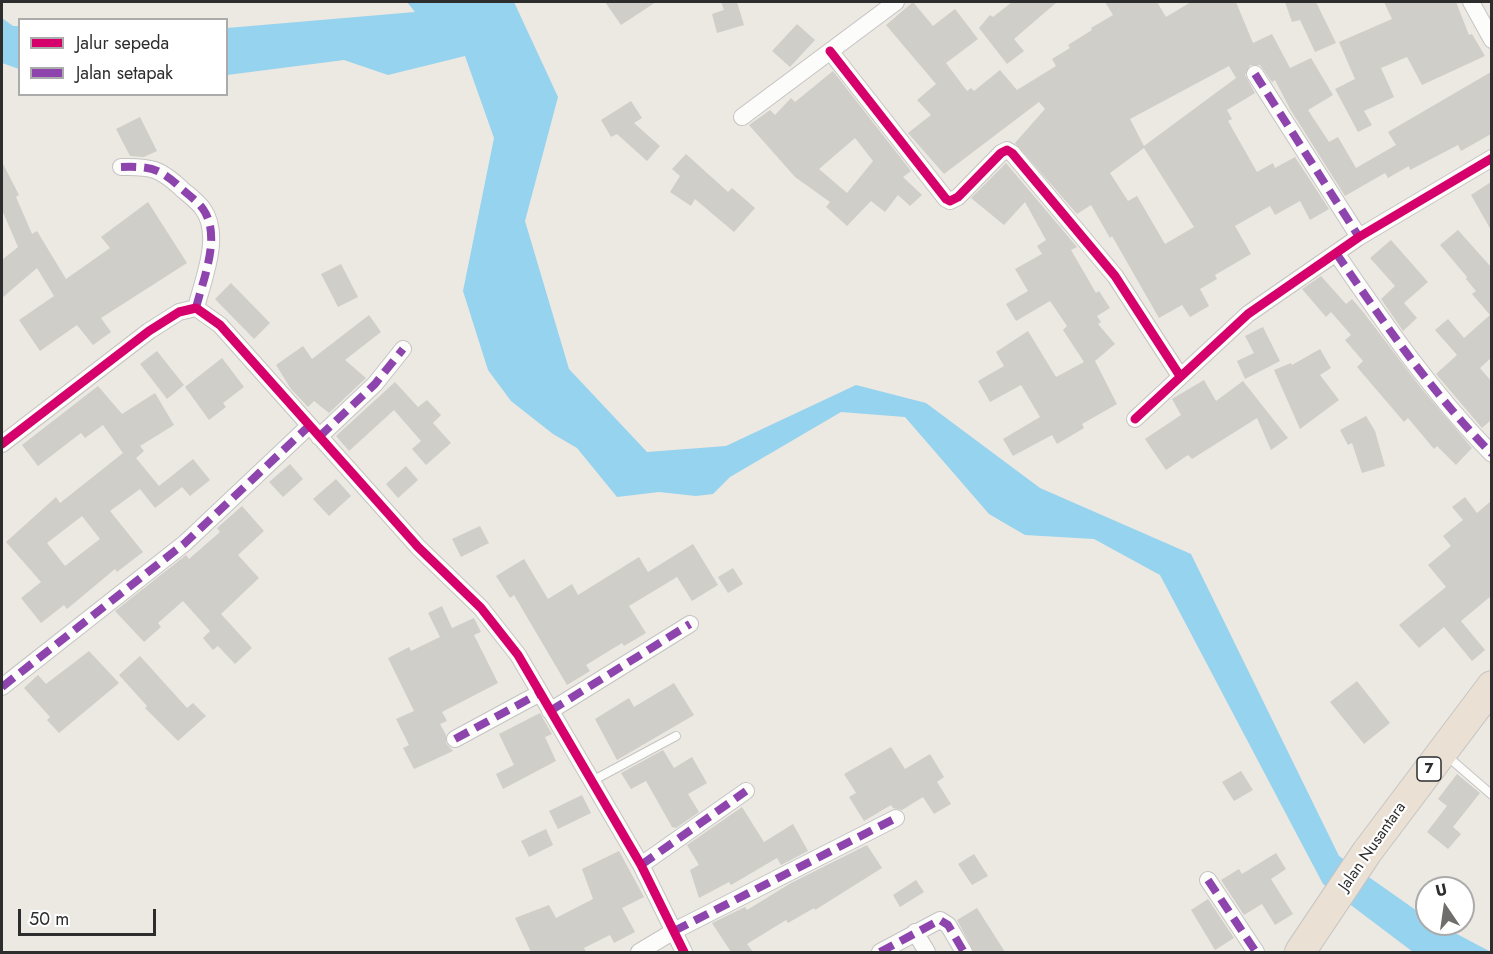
<!DOCTYPE html>
<html>
<head>
<meta charset="utf-8">
<style>
	body { margin:0 }
	#map { position:relative; width:1493px; height:954px; overflow:hidden; background:#ece8e2; font-family:Jost,sans-serif }
	canvas { display:block }
	.frame { position:absolute; inset:0; border:3px solid #2d2d2d; pointer-events:none }
	.legend { position:absolute; left:18px; top:18px; width:210px; height:78px; box-sizing:border-box; background:#fff; border:2px solid #ababab; margin:0; padding:8px 10px; list-style:none; font-size:18px; color:#2d2d2d }
	.legend li { display:flex; align-items:center; gap:12px; height:30px }
	.legend b { width:30px; border:2px solid #ababab }
	.north { position:absolute; left:1415px; top:876px; width:60px; height:60px; box-sizing:border-box; background:#fff; border:2px solid #ababab; border-radius:50%; rotate:347deg; font-size:16px; font-weight:700; line-height:24px; text-align:center; color:#2d2d2d }
	.north::after { content:''; display:block; margin:auto; width:21px; height:27px; background:#706e6c; clip-path:polygon(50% 0,100% 100%,50% 72%,0 100%) }
	.scale { position:absolute; left:18px; top:909px; width:138px; height:27px; box-sizing:border-box; border:3px solid #2d2d2d; border-top:0; padding-left:8px; font-size:18px; line-height:21px; white-space:nowrap; color:#2d2d2d; -webkit-text-stroke:4px #fff; paint-order:stroke }
</style>
</head>
<body>
<div id="map">
<canvas width="1493" height="954"></canvas>
<div class="frame"></div>
<ul class="legend">
<li><b style="height:8px;background:#d6006c"></b>Jalur sepeda</li>
<li><b style="height:8px;background:#8e44ad"></b>Jalan setapak</li>
</ul>
<div class="north">U</div>
<div class="scale">50 m</div>
</div>
<script>
const ctx = document.querySelector('canvas').getContext('2d');
ctx.lineJoin = 'round';
function fill(path, color) {
  ctx.fillStyle = color;
  ctx.fill(path, 'evenodd');
}
function strokePath(path, color, width, dash) {
  ctx.strokeStyle = color;
  ctx.lineWidth = width;
  ctx.lineCap = dash ? 'butt' : 'round';
  ctx.setLineDash(dash || []);
  ctx.stroke(path);
}
function write(font, color, halo, rows, align = 'center') {
  ctx.font = font + ' Jost,sans-serif';
  ctx.lineWidth = 4.5;
  ctx.setLineDash([]);
  ctx.textBaseline = 'middle';
  ctx.strokeStyle = halo;
  ctx.fillStyle = color;
  for (const [text, x, y, turn = 0] of rows) {
    ctx.save();
    ctx.translate(x, y);
    ctx.rotate((+turn || 0) * Math.PI / 180);
    ctx.textAlign = isNaN(turn) ? turn : align;
    if (halo) ctx.strokeText(text, 0, 0);
    ctx.fillText(text, 0, 0);
    ctx.restore();
  }
}
fill(new Path2D(`
	M407,2H514L558,97L525,221L569,369L647,452L726,446L856,385L926,403L1040,488L1191,554L1339,856L1427,918V924H1438L1491,952H1413L1323,884L1160,575L1094,539L1025,535L989,514L905,417L841,412L730,477L713,494L696,496L659,492L617,497L577,448L553,434L511,401L488,370L463,291L494,138L465,56L388,75L344,60L227,75V28L415,12Z
	M2,18L13,26H19V69L2,63Z`), '#95d3ee');
fill(new Path2D(`
	M605,2H656L621,25Z
	M721,2H737L744,25L717,33L712,14L724,10Z
	M913,2L933,26L955,9L978,39L946,63L967,91L971,88L974,91L1000,70L1017,90L1056,66L1052,59L1070,48L1068,45L1092,30L1091,28L1113,15L1105,2H1157L1166,17L1191,2H1236L1253,43L1272,34L1290,68L1311,58L1333,95L1308,110L1329,142L1338,137L1356,168L1396,145L1388,132L1491,72V134L1461,151L1458,145L1410,170L1409,166L1388,178L1385,173L1345,196L1290,109L1275,80L1272,82L1260,65H1250L1245,75L1255,93L1227,110L1232,119L1228,121L1257,172L1273,163L1275,168L1295,157L1329,209L1310,220L1300,201L1275,215L1270,206L1235,226L1251,254L1215,275L1217,279L1200,289L1209,306L1190,317L1182,305L1159,318L1112,236L1110,238L1091,205L1077,214L1015,143L1045,109L1039,102L944,174L908,133L931,115L917,100L936,84L886,25ZM1229,66L1236,78L1144,146L1130,119ZM1144,148L1194,227L1165,244L1137,196L1128,201L1110,173Z
	M1012,2H1057L1014,39L1024,51L1007,64L979,28L990,15L993,17Z
	M1285,2H1316L1336,43L1315,52L1300,20L1292,22Z
	M1384,2H1456L1469,35L1472,34L1485,56L1422,85L1407,57L1381,68L1394,97L1364,111L1372,125L1358,132L1335,89L1355,79L1339,42L1392,19Z
	M797,24L815,40L790,67L772,51Z
	M833,71L911,171L903,177L922,195L910,206L898,195L885,212L871,201L847,226L826,207L830,202L795,177L749,125L770,110L775,115L791,98L795,102ZM855,138L873,161L847,193L819,169Z
	M631,101L642,118L634,123L660,146L647,161L617,134L611,137L601,120Z
	M140,117L157,151L144,157L130,156L116,129Z
	M686,154L728,192L732,188L755,208L734,232L695,199L691,206L670,192L680,176L672,169Z
	M2,162L19,195L16,197L32,234L37,231L66,279L110,248L101,237L148,202L187,263L101,318L111,332L93,345L77,325L40,351L19,320L54,296L37,268L2,298V260L18,247L2,210Z
	M1006,163L1077,247L1071,250L1096,293L1099,291L1110,308L1097,316L1101,322L1098,324L1115,344L1095,361L1117,404L1082,424L1084,428L1057,444L1052,435L1013,456L1003,439L1040,417L1021,385L990,402L978,381L1004,366L996,352L1028,331L1056,377L1084,362L1063,330L1067,326L1050,301L1016,321L1006,304L1028,291L1015,269L1042,254L1037,246L1046,240L1025,202L1004,225L971,198Z
	M1491,182V230L1471,195Z
	M1458,230L1491,267V358L1480,368L1491,381V420L1482,428L1436,374L1457,355L1435,330L1448,319L1464,338L1490,315L1472,294L1476,291L1466,279L1467,277L1440,245Z
	M1391,240L1428,282L1404,303L1417,318L1403,331L1381,299L1395,286L1370,258Z
	M341,264L358,297L338,307L321,274Z
	M1321,276L1346,304L1352,299L1364,313L1421,388L1472,448L1456,465L1437,446L1434,449L1408,418L1404,422L1357,367L1363,361L1345,340L1351,335L1331,312L1326,317L1302,289Z
	M231,283L270,323L254,339L215,299Z
	M369,315L381,332L345,360L366,378L329,413L314,401L308,407L291,389L276,365L303,346L312,359Z
	M1263,327L1280,361L1245,379L1237,361L1254,353L1245,336Z
	M1320,349L1331,368L1320,375L1339,400L1300,429L1274,370L1291,363L1292,365Z
	M157,351L184,385L167,399L140,364Z
	M222,358L244,387L223,403L226,407L209,420L185,387Z
	M1204,380L1216,401L1243,381L1288,438L1271,450L1257,418L1192,459L1188,455L1166,470L1145,439L1181,415L1172,399Z
	M395,382L418,407L427,400L441,415L433,423L451,443L426,465L412,449L421,441L394,410L349,451L336,436Z
	M98,386L122,414L155,393L174,425L140,446L144,451L136,458L159,486L193,459L210,480L190,496L182,487L155,508L140,489L110,511L143,552L117,572L115,569L67,609L64,605L41,623L21,598L41,582L6,542L56,497L60,503L123,453L103,425L85,438L81,433L38,466L22,445ZM82,516L100,539L65,566L47,543Z
	M1366,416L1375,431L1385,466L1362,473L1352,443L1348,445L1340,430Z
	M290,464L303,479L283,497L269,482Z
	M406,466L418,480L398,498L386,484Z
	M336,479L351,496L329,516L313,499Z
	M1465,497L1477,513L1491,501V596L1461,621L1485,650L1472,661L1444,627L1419,648L1399,625L1446,587L1428,565L1451,546L1443,536L1463,520L1452,507Z
	M242,506L264,531L238,555L259,578L221,614L252,648L235,664L218,646L213,650L203,638L210,631L183,601L158,623L161,627L144,642L115,611L186,555L189,559L220,532L217,528Z
	M480,526L489,543L461,557L452,539Z
	M693,544L718,585L692,601L677,577L629,606L646,633L624,646L622,643L586,665L590,671L567,685L514,595L510,598L496,576L524,559L548,599L572,584L578,595L639,557L648,572Z
	M733,568L743,584L728,593L718,577Z
	M442,606L452,628L474,618L481,632L474,635L498,683L442,712L447,721L440,724L446,735V743L453,751L414,769L403,748L409,745L396,719L414,711L388,658L409,647L411,651L440,637L428,613Z
	M89,651L119,683L59,733L47,720L50,717L24,688L38,675L46,684Z
	M140,656L187,708L193,703L206,716L178,741L145,708L147,706L119,675Z
	M1357,681L1390,723L1364,744L1330,702Z
	M674,683L694,715L617,760L595,719L629,698L634,707Z
	M540,713L552,734L545,737L556,761L503,789L496,774L514,765L499,734Z
	M891,747L905,769L930,754L944,777L937,782L951,804L934,814L923,797L902,810L893,808L891,805L864,821L849,797L856,793L844,774Z
	M663,750L674,768L692,757L707,783L688,794L699,812L676,828L672,827L646,781L631,789L621,773Z
	M1241,771L1253,790L1234,801L1222,782Z
	M1457,774L1480,793L1453,827L1461,834L1448,849L1427,832L1447,806L1438,799Z
	M582,795L591,813L558,829L549,811Z
	M742,807L764,842L793,824L808,851L781,865L777,858L731,885L729,882L699,898L690,870L699,865L687,845Z
	M546,829L553,845L529,857L521,841Z
	M867,845L882,868L815,910L814,908L788,923L786,920L747,944L753,952H731L712,923L745,907L747,910L791,883Z
	M619,851L644,897L622,908L635,932L614,943L610,935L584,948L586,952H531L515,918L549,905L556,918L593,899L582,869Z
	M1276,853L1286,869L1271,879L1293,914L1275,925L1262,904L1244,915L1221,880L1239,869L1242,874Z
	M974,854L988,876L972,885L958,864Z
	M916,880L924,892L900,907L893,895Z
	M1208,899L1234,938L1215,950L1191,910Z
	M977,908L1005,952H974L957,920Z`), '#d0cec9');
const lane = new Path2D(`
	M1447,756L1492,795
	M592,781L676,736`);
const street = new Path2D(`
	M1471,2L1492,40
	M830,51L946,199L950,201L958,197L1001,153L1007,150L1012,153L1115,276L1180,376
	M1255,74L1359,237
	M742,117L896,2
	M121,167C152,166 161,169 183,190C190,196 198,202 203,209C222,236 203,279 196,308
	M1336,253C1384,323 1432,393 1492,454
	M1135,419L1248,314L1359,237L1492,158
	M319,437L375,384L403,349
	M2,444L149,331L179,312L196,308L220,325L418,547L481,608L518,655L641,865L684,952
	M2,687L185,543L309,426
	M550,711L690,624
	M455,739L540,693
	M641,865L746,791
	M1208,880L1256,952
	M915,932L927,952
	M639,952L674,931L896,818
	M880,952L940,920L948,925L964,952`);
const highway = new Path2D(`
	M1300,952L1367,852L1492,686`);
strokePath(lane, '#c5c4c3', 10);
strokePath(street, '#c5c4c3', 18);
strokePath(highway, '#c6c5c3', 32);
strokePath(lane, '#fcfcfb', 8);
strokePath(street, '#fcfcfb', 16);
strokePath(highway, '#eae0d4', 30);
strokePath(new Path2D(`
	M1255,74L1359,237
	M121,167C152,166 161,169 183,190C190,196 198,202 203,209C222,236 203,279 196,308
	M1336,253C1384,323 1432,393 1492,454
	M319,437L375,384L403,349
	M2,687L185,543L309,426
	M550,711L690,624
	M455,739L540,693
	M641,865L746,791
	M1208,880L1256,952
	M674,931L896,818
	M880,952L940,920L948,925L964,952`), '#8e44ad', 8, [15, 8]);
strokePath(new Path2D(`
	M830,51L946,199L950,201L958,197L1001,153L1007,150L1012,153L1115,276L1180,376
	M1135,419L1248,314L1359,237L1492,158
	M2,444L149,331L179,312L196,308L220,325L418,547L481,608L518,655L641,865L684,952`), '#d6006c', 9);
for (const [x, y, w] of [
	[1429,769,24]
]) {
  const box = new Path2D();
  box.roundRect(x - w / 2, y - 12, w, 24, 4.5);
  ctx.fillStyle = '#fff';
  ctx.fill(box);
  strokePath(box, '#2d2d2d', 1.5);
}
write('bold 15px', '#2d2d2d', null, [
	["7",1429,769]
]);
write('16px', '#2d2d2d', '#fff', [
	["Jalan Nusantara",1373,847,-55]
]);
</script>
</body>
</html>
